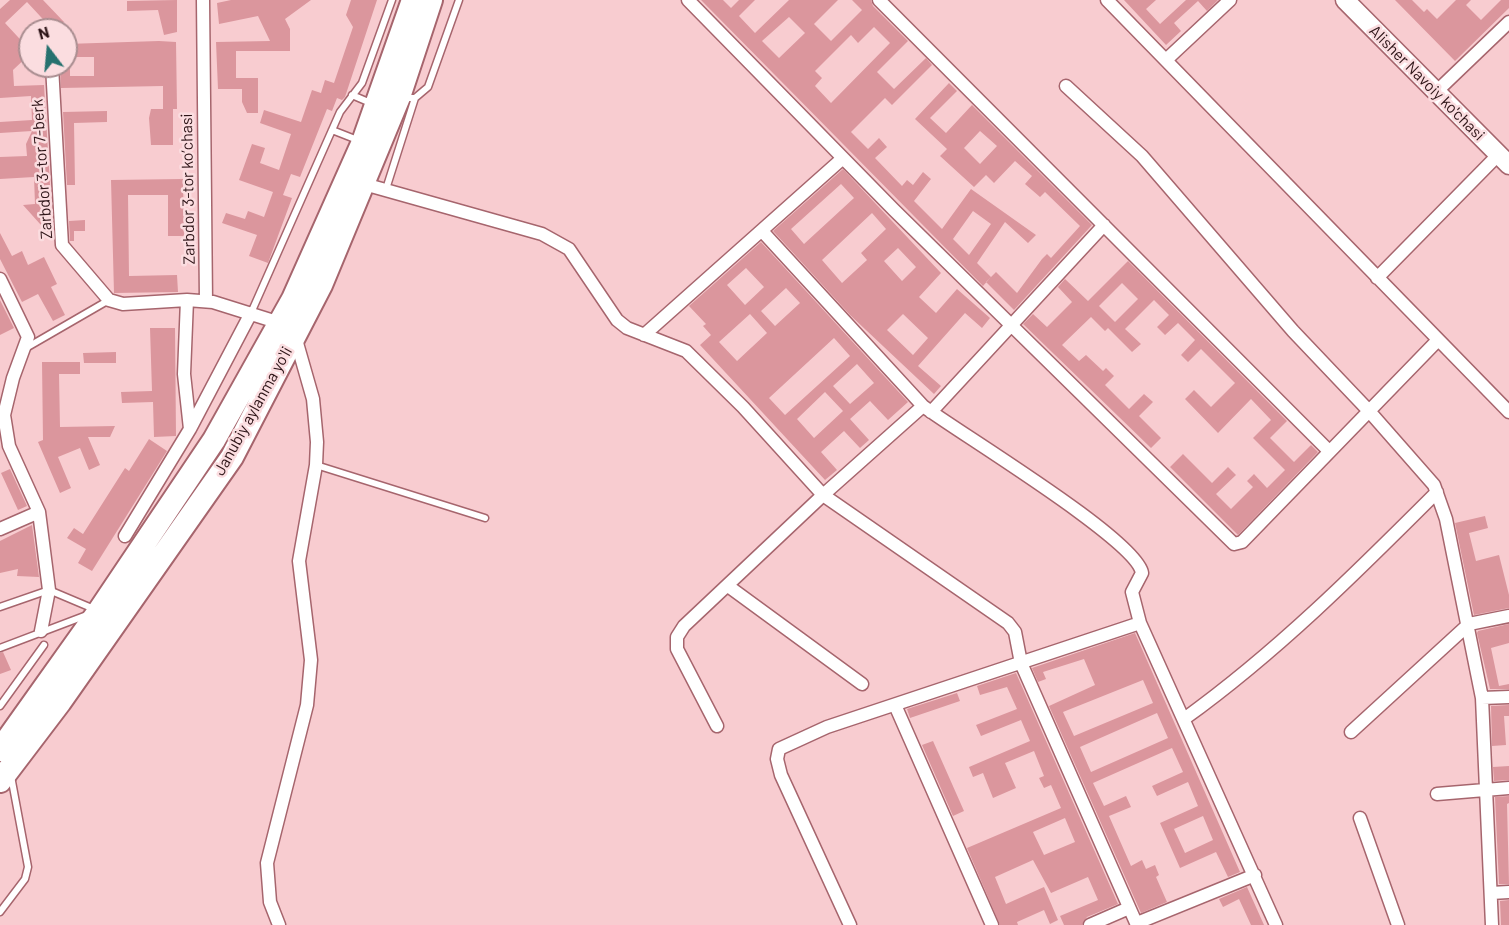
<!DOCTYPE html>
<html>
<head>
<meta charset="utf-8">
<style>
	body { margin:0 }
	#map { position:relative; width:1509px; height:925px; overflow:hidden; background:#f8ccd0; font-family:Barlow,sans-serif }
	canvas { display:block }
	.north { position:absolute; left:18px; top:18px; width:60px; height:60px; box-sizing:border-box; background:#fbdde0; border:2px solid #a98d90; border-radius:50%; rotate:344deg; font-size:16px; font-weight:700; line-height:24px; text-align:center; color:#2d1417 }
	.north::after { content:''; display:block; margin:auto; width:21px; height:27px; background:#27716f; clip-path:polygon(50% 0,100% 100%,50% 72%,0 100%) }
</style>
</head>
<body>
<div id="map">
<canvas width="1509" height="925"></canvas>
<div class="north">N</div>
</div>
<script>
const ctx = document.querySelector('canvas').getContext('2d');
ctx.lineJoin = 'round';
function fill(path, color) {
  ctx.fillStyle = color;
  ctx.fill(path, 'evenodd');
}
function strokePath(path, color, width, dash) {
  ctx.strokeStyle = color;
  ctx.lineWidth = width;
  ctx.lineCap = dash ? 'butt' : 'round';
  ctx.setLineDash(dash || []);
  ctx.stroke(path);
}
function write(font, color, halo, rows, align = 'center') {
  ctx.font = font + ' Barlow,sans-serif';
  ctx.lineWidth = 5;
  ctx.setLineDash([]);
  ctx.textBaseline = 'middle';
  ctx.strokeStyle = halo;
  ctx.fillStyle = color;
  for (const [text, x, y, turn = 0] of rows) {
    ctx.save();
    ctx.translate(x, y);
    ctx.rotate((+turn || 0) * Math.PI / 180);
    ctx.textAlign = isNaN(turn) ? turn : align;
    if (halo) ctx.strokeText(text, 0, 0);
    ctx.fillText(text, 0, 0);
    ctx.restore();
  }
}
fill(new Path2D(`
	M10,0H43L64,22L53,30L27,2L5,23L30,50V54L13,70L14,86L44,85L50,185L47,186L49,234L23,205L35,204L34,177L0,179V157L27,156L26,144L32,131L0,133V122L32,120L31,96L0,98V9Z
	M177,0V32L164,35L158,10L127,11V1Z
	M231,0H311L285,19L290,29V51H236V78H258V113H247L242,102V89H218L216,42L270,41L258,16L219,24L217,3Z
	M351,0H377L345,97L342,100L337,98L332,111L327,109L300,177L291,174L283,195L292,198L268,263L249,256L257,235L222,223L226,213L245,219L248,211L264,217L273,192L239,180L252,144L265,148L260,163L279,170L291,134L260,123L264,110L301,122L312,90L321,93L325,80L334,83L353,27L346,15Z
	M701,0H723L731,8L739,0H755L739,16L755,33L789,0H838L814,24L831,41L862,10L852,0H871L873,6L908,41L877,72L894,89L926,58L932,65L892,105L885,98L851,132L868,149L879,138L887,147L875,158L902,186L907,180L913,185L923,172L931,179L914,201L942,229L971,189L1036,235L1028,243L1005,222L977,263L991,277L983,286ZM789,17L805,33L779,58L762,41ZM874,27L890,43L831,103L815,86L822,78L815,71L851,35L858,43ZM973,211L991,224L969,255L953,239Z
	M1124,0H1156L1146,9L1160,24L1186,0H1218L1207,11L1198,1L1174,23L1181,31L1166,45Z
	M1395,0H1412L1424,12L1427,9L1437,19L1456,0H1471L1466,5L1481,20L1501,0H1509V8L1455,61Z
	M159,41L176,42L177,109H173V145H151L149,118L151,109H163V86L61,88L60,66H70V76H94V57H66V44Z
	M949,83L957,91L930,118L946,133L972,105L1092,225L1014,310L986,282L996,272L1017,293L1042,259L1047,254L1051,258L1080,226L1045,192L1040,197L1025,184L1032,176L1015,161L994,183L986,175L974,187L940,156L947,149L915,119ZM980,131L997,146L980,164L964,148Z
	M107,111V122L74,123L75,185H67L63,112Z
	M843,169L941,273L919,297L936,313L957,289L990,318L982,328L965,313L918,366L941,386L934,394L850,315L773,231ZM841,184L854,198L804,244L791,229ZM872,213L886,229L861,253L867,260L842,283L822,260ZM898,248L916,267L902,281L884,261ZM903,314L928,338L913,355L887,330Z
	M183,179L184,236H168V195H128L129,276L177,275L178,292L114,293L111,180Z
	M85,220V231H74V241H70L69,221Z
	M0,233L12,256L22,251L28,265L44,257L57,284L51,287L65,315L53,321L38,294L22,302L0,259Z
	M761,242L908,402L888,420L870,401L850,419L869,440L860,448L844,431L821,452L837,470L825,480L700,345L711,335L703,326L706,324L689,306ZM746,268L764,287L745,305L727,285ZM786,288L800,303L775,326L761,311ZM750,314L767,333L737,361L719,342ZM834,338L850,356L785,415L769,398ZM857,364L874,383L850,404L833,386ZM825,392L843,411L814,438L797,419Z
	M1128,261L1287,421L1270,438L1294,462L1311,445L1318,452L1238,535L1170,467L1183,454L1212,483L1228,467L1236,475L1216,494L1231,509L1253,487L1247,481L1254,474L1267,488L1285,470L1253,438L1271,420L1251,399L1218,433L1185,399L1194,390L1211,407L1235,383L1201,349L1188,362L1181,355L1195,340L1178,323L1165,335L1157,327L1169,315L1154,300L1125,329L1141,344L1132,352L1108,328L1105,331L1091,317L1062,345L1079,361L1086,355L1103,371L1106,368L1114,376L1105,385L1129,409L1144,394L1153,402L1139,416L1161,438L1151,448L1023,324L1033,314L1047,327L1072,302L1058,287L1065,279L1088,301ZM1122,283L1138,299L1115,322L1099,306Z
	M0,300L14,328L0,335Z
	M150,328H175L176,436L154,437L153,402L122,403L121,392L152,391Z
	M116,352V363H84L83,353Z
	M42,362H80V374H59L60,427L115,426L110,437H88L100,465L89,470L80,448L58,457L71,488L60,493L38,442L43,440Z
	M149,439L167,451L92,571L78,563L86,549L67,538L74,528L83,534L125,468L129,471Z
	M10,469L27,506L18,510L1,473Z
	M1485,516L1488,528L1469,533L1476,561L1499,555L1509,595V608L1474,615L1455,523Z
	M32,525L39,577L17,576L18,569L0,573V541Z
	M1509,624V643L1491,648L1499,686L1509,684V689H1490L1477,633L1478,631Z
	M1135,633L1240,872L1228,877L1216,852L1180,868L1160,823L1198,806L1188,782L1157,796L1152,786L1183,772L1172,748L1093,783L1104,806L1126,796L1131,807L1109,816L1131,866L1142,860L1146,869L1155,865L1159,875L1156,877L1167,902L1141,913L1049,706L1095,685L1084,659L1043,672L1046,679L1038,682L1032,668ZM1143,680L1153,703L1074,736L1063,712ZM1157,713L1168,738L1091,772L1080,747ZM1203,816L1213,840L1185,853L1174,829Z
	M3,652L11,670L0,674V653Z
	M1016,673L1118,904L1087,917L1082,925H1064L1060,916L1098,900L1088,877L1051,893L1033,860L995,877L1006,904L1044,887L1058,920L1050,924L1044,910L1017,922L1018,925H1000L967,848L1061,808L1051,785L1044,788L1039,778L1044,776L1034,751L1005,763L1016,788L993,798L983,773L973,777L969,767L1030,741L1021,720L981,736L976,725L1017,709L1007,687L980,695L977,686ZM1065,818L1075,842L1044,855L1033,832Z
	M957,693L960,701L910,718L907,709Z
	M1509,705V716H1504L1506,745L1492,746L1491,706Z
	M933,741L964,811L953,816L922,745Z
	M1509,766V780L1494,781L1493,767Z
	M1509,796V803L1507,804L1509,884H1499L1495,797Z
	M1247,887L1264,925H1251L1239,899L1223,907L1219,899Z
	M1509,900V925H1501L1500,901Z`), '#db969d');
const lane = new Path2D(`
	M352,95L373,104
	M405,98H415L428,87L459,0
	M332,130L360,141
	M386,189L415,98
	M251,313L340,112L362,83L392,0
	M26,348L109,300
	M316,465L485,518
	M0,607L49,590L94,609
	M0,648L87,615
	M0,706L44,645
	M0,912L25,879L28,867L11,776`);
const street = new Path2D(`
	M203,0L206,301
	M688,0L894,210L1234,544L1242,542L1438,340
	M879,0L1329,451
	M1107,0L1509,412
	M1166,60L1230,0
	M52,66L62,245L109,300L123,304L187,300L213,302L280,323
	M1066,86L1142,156L1293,331L1369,411L1434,485L1446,519L1482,698L1492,925
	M1436,92L1509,22
	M364,184L542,234L569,249L617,320L627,328L686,351L743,407L823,495L1008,623L1015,632L1021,663L1137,925
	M762,231L923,406C959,433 1137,540 1142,573L1132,592L1140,623
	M1377,278L1499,154
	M0,279L28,337L13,378L4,415L9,446L39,512L49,590L41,631
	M187,300L184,374L190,429
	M644,335L843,158
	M931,412L1104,225
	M0,529L39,512
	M125,536L190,429L251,313
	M728,586L862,684
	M1482,698L1509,697
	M895,705L992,925
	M1184,719C1277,652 1356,573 1437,492
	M717,726L677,649V637L684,626L823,495L923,406
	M1351,732L1469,624L1509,616
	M1437,794L1509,788
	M1360,818L1398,925
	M1491,893L1509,892
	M1137,923L1255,875
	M279,925L270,902L267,863L307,705L311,660L299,561L316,465L317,442L313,399L295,336
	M850,925L781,775L777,759L779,749L827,727L1140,623L1276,925
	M1090,925L1129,908`);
const secondary = new Path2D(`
	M1345,0L1509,165`);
const highway = new Path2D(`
	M0,750L99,611L214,440L293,299L363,142L413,0
	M0,781L60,702L232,457L321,285L399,97L431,0`);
strokePath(lane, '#a6656d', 9);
strokePath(street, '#a6656d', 15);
strokePath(secondary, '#a6656d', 21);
strokePath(highway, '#a6656d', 26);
strokePath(lane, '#fff', 6);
strokePath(street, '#fff', 12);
strokePath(secondary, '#fff', 18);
strokePath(highway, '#fff', 22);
write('16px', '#2d1417', '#fbdde0', [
	["Alisher Navoiy ko'chasi",1427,83,45],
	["Zarbdor 3-tor 7-berk",42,169,-94],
	["Zarbdor 3-tor koʼchasi",188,189,-91],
	["Janubiy aylanma yoʻli",253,411,-61]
]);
</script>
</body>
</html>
